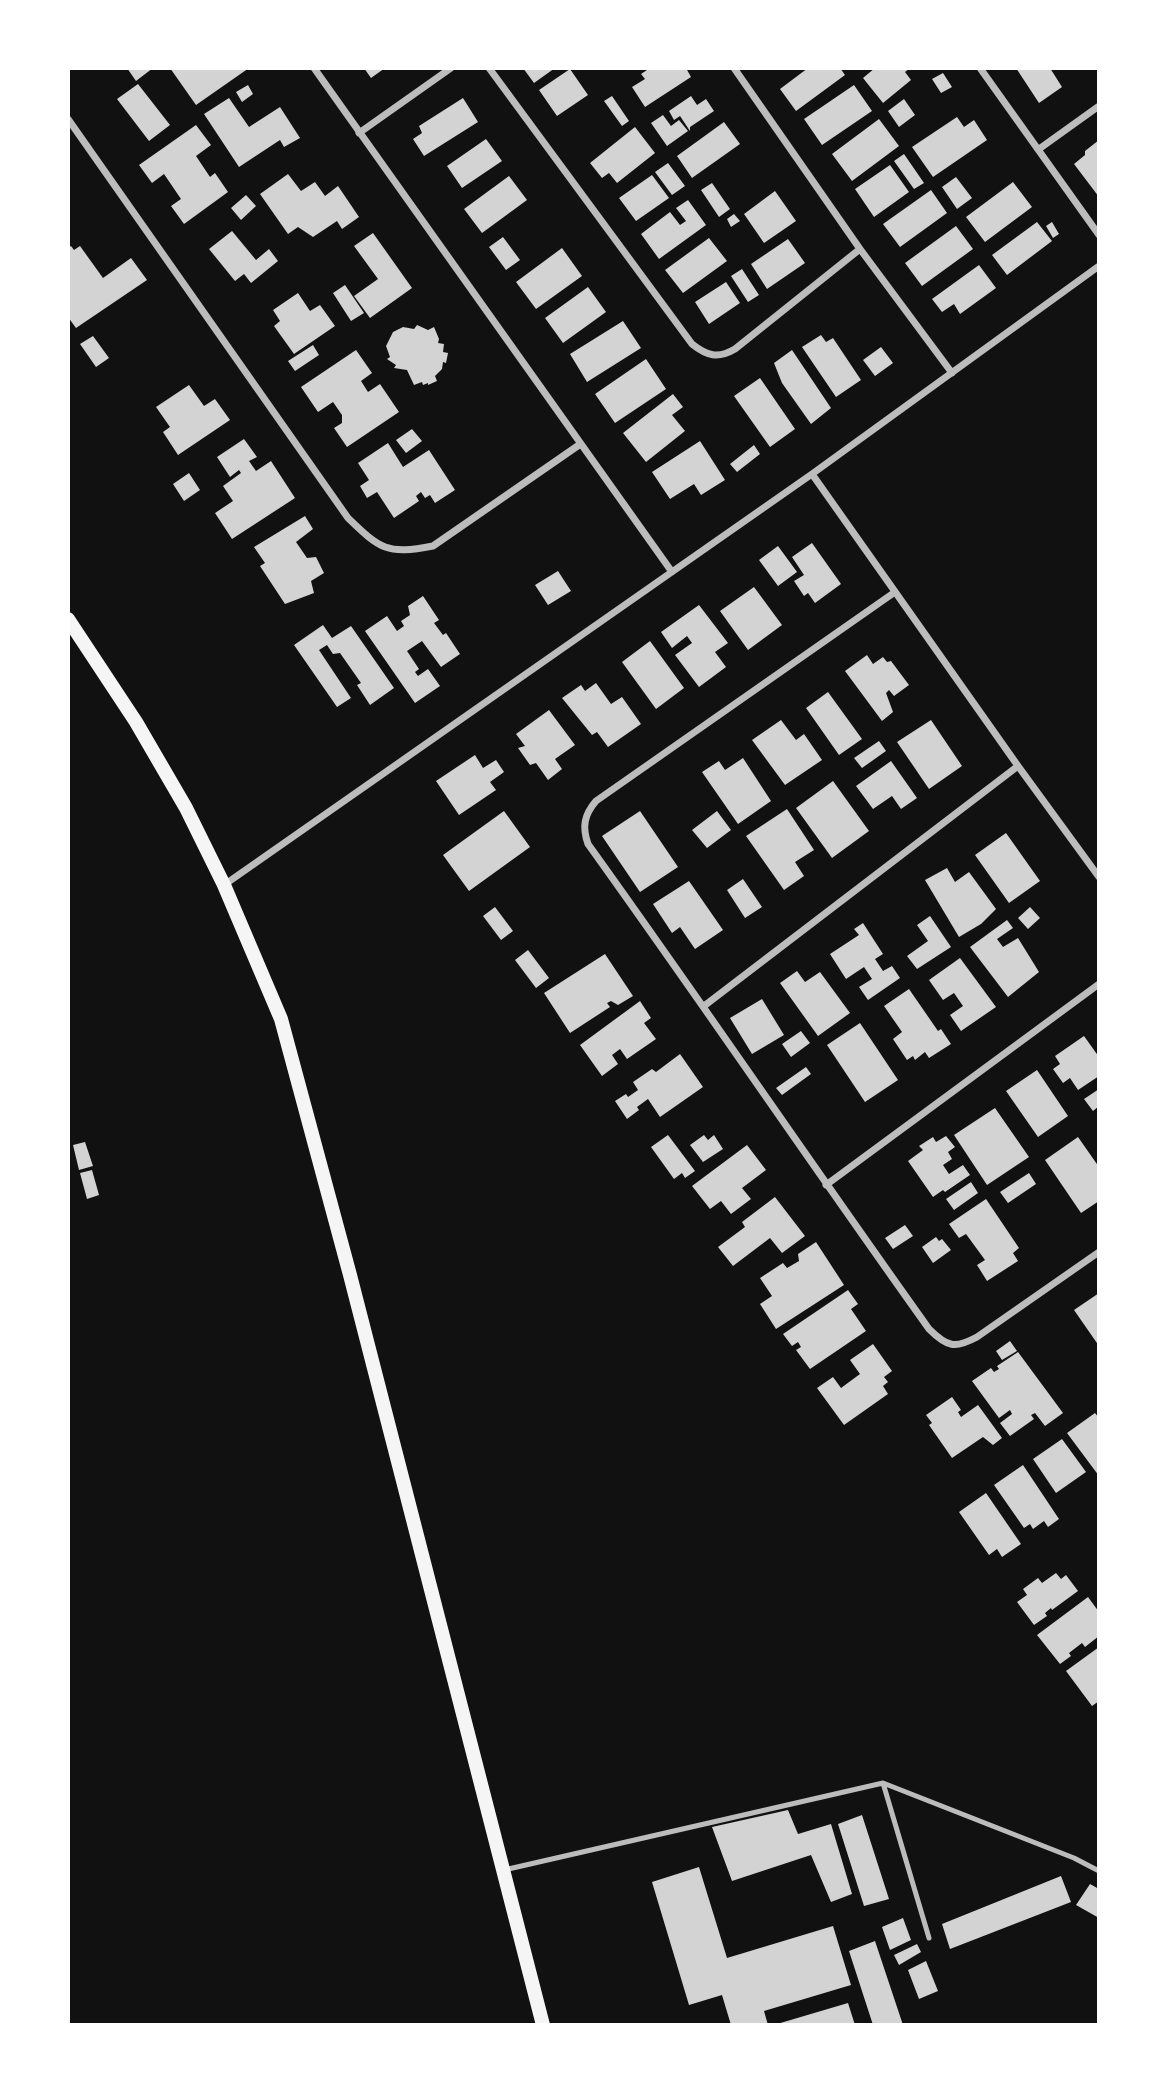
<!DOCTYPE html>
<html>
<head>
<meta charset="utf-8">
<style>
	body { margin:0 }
	#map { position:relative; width:1167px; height:2093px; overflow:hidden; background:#111; font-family:Arial,sans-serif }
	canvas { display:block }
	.frame { position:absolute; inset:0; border:70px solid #fff; pointer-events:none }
</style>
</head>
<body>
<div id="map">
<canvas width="1167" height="2093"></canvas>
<div class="frame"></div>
</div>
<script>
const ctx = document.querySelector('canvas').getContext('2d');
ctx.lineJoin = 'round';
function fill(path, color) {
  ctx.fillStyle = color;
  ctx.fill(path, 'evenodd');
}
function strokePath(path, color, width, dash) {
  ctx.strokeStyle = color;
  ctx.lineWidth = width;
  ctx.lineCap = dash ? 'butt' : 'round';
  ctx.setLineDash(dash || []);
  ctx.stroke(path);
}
fill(new Path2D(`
	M127,68H153L136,81Z
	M170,68H249L196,105Z
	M364,68H385L371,78Z
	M523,68H555L534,83Z
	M650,68H686L691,77L645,107L632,87L645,79L641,74Z
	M808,68H840L845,75L796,111L780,89Z
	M875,68H910L905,72L911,80L883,103L863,78Z
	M1016,68H1050L1062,87L1039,103Z
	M570,69L588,95L557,116L539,90Z
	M943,73L952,87L941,93L932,79Z
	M138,84L170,125L149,141L117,99Z
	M248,85L253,94L242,102L236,92Z
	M854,85L872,111L822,145L804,119Z
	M612,96L629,121L622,126L604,101Z
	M691,96L697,105L706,99L714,111L690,127V131L680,116L674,120L669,111Z
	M229,98L249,127L280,107L300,138L284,147L280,140L239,167L204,114Z
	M463,98L478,122L424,156L413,139L422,133L419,126Z
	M904,99L915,115L899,127L888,111Z
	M663,115L671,126L679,120L688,131L667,146L651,123Z
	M957,117L964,127L974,120L987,140L933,177L912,147Z
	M879,119L899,146L852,181L832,154Z
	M724,122L740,144L692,178L677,156Z
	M196,125L211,145L196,156L210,177L215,173L228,192L184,224L171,206L181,199L164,174L152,183L139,165Z
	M635,127L655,153L617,183L609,173L602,178L590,163Z
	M486,139L502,161L462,188L447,166Z
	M1099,140V197L1074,164L1085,155V151Z
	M904,154L924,183L914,189L894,161Z
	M668,163L685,186L672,195L655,172Z
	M890,165L909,192L874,217L855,189Z
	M288,174L301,191L315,182L325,196L338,186L359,217L342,229L337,221L313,237L298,227L288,234L260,194Z
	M652,175L669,198L636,221L619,198Z
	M509,176L527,200L482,233L464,209Z
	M956,177L972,198L957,209L942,187Z
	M1013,182L1032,207L985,242L966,217Z
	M712,183L730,209L719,217L701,190Z
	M931,190L947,213L900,247L883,224Z
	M775,191L796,221L764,243L744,214Z
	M246,195L256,206L241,220L231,208Z
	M688,200L706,225L659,259L641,234L670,212L680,225L686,221L676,208Z
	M734,214L740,221L731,227L727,219Z
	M1037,222L1052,241L1007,275L992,255Z
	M1052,222L1059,234L1053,238L1046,226Z
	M956,226L973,249L922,286L905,263Z
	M232,231L256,260L269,249L278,261L251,283L244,274L235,281L209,249Z
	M373,233L412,288L370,318L354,296L378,279L354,246Z
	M503,237L520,260L506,270L489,247Z
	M709,238L727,261L683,293L665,270Z
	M788,239L805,263L767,289L751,264Z
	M71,246L74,250L80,246L103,278L131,258L147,280L76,328L68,317V248Z
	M562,248L582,276L536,309L516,282Z
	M979,265L996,288L960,314L954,304L942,312L932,299Z
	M742,269L759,295L748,302L731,276Z
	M726,282L740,303L709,324L695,302Z
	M345,285L364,313L351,321L333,293Z
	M588,287L606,312L563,343L545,318Z
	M298,293L310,311L320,305L335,326L294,354L274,326L280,321L273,310Z
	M623,321L641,348L587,382L570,354Z
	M417,325L428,330L434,327L439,339L438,343L444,344L443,352L448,353L446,363L443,362L442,369L435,376L437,381L428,385V383L423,385L422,382L414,385L407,370L394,368L396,365L387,359L390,357L386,346L393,332L403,327L414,329Z
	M821,335L826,342L833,338L861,380L836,397L802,347Z
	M93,336L109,358L96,367L80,344Z
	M313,345L319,355L295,371L288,361Z
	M881,347L893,363L875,376L863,360Z
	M356,350L372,373L361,381L368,392L380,384L399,412L347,447L334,428L342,423V415L333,402L318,412L301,387Z
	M792,350L831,408L811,424L782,383L774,363Z
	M646,359L666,389L615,423L595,394Z
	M760,378L795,429L770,447L734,396Z
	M189,385L204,406L215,399L230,420L178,455L163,432L170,427L156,407Z
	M673,394L683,407L672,415L685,431L646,462L623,433Z
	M412,429L422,441L406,453L396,440Z
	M244,439L257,457L249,461L256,471L271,461L295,498L232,539L215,513L233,501L223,486L241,473L239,470L230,477L217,457Z
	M700,441L725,480L701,495L694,484L670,499L652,472Z
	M388,443L403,467L429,450L455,490L435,503L430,495L425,498L421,492L416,496L419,501L394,518L377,492L367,498L360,486L369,480L358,463Z
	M754,445L760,454L737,472L730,464Z
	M189,473L200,490L184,501L173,484Z
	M305,516L313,529L296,542L307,558L316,557L324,573L311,581L314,593L285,604L260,566L265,563L254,547Z
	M812,543L841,584L815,603L808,593L804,596L794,581L804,575L792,557Z
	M778,546L797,572L778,586L759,560Z
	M558,571L571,591L548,605L535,585Z
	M754,587L782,625L748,650L720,611Z
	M423,596L439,620L434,623L443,635L446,633L460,654L441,667L422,641L407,651L419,669L415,672L418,676L428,669L440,686L415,703L365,631L387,616L397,631L404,626L401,621L410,615L408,606Z
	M699,605L728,643L715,652L726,667L699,687L675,655L692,643L687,636L672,648L661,632Z
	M323,625L332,638L351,626L394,688L370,705L357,685L361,683L340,653L333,654L327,645L319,650L351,698L337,707L294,645Z
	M650,641L684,688L656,709L622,662Z
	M867,655L873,664L883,657L887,662L891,661L909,685L894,696L889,690L886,693L893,712L882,721L845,671Z
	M596,683L611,704L622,697L641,724L608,747L597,732L592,735L562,698L581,685L585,691Z
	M828,692L862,739L839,755L806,708Z
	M549,710L575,745L555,759L562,769L548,780L536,763L530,765L518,748L525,746L516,734Z
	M781,720L796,740L804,734L822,760L785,785L752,740Z
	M931,720L962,766L929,789L897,742Z
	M879,741L886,751L862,768L854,758Z
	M475,755L483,768L496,760L504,772L490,782L496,790L459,815L436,781Z
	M743,758L771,801L738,824L702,772L719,761L725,770Z
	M891,761L917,798L901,809L892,796L873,809L856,786Z
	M833,781L869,831L832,858L796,808Z
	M787,809L814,850L795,862L804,876L784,890L746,836Z
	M504,811L530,847L469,891L443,855Z
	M640,811L678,867L640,892L602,836Z
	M717,811L731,830L707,848L692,830Z
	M1006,833L1040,881L1009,903L975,855Z
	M947,868L955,882L969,872L996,909L981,924L959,937L925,880Z
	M743,879L762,907L745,918L727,890Z
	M689,881L723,930L695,949L680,927L672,933L653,904Z
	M495,907L513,931L501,940L483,916Z
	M1030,907L1040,918L1028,929L1018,918Z
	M930,916L951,947L917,969L907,956L928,941L917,925Z
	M1007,920L1013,928L997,939L1003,947L1018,938L1039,972L1008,997L970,947Z
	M863,923L883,954L875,959L883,971L892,966L900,978L868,1000L859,987L872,979L864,967L846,979L830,954L859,935L854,929Z
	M528,950L549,978L536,988L515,960Z
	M605,954L633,996L618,1005L611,1001L607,1003L610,1007L570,1033L544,993Z
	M960,958L996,1007L961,1031L950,1015L963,1006L954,993L943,1000L929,980Z
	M797,971L805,982L820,972L850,1013L818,1036L780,983Z
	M909,989L938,1031L941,1029L951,1044L929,1058L925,1052L915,1060L913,1056L907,1060L893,1039L902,1032L884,1006Z
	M762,999L784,1035L752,1054L730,1018Z
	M640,1001L651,1018L644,1023L656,1039L627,1059L620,1049L612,1055L618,1064L602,1076L580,1045Z
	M860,1023L898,1080L865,1102L827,1045Z
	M801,1031L810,1043L791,1057L782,1044Z
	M1084,1036L1099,1057V1076L1078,1090L1070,1078L1063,1083L1053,1069L1060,1064L1055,1056Z
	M680,1054L703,1087L660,1117L648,1099L637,1107L639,1110L627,1119L615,1101L626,1094L628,1097L638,1090L633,1082L652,1069L656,1072Z
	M806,1067L811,1074L782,1095L776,1088Z
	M1037,1070L1068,1116L1038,1137L1006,1091Z
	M1099,1089V1106L1093,1111L1084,1099Z
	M995,1108L1029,1157L987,1185L954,1135Z
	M668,1135L695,1171L685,1178L682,1173L674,1179L651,1147Z
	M704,1135L708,1140L714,1135L723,1149L703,1162L690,1145Z
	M946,1136L955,1147L948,1152L952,1159L943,1165L949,1174L963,1165L970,1175L945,1192L943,1190L933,1197L908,1161L923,1150L919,1146L933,1137L936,1142Z
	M1078,1137L1099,1167V1201L1081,1213L1045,1160Z
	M85,1142L93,1166L79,1170L73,1145Z
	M747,1145L766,1170L742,1188L751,1199L731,1214L721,1201L710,1209L692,1186Z
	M92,1170L99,1195L87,1199L80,1173Z
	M1029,1173L1036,1184L1008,1203L1000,1192Z
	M971,1182L978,1193L954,1210L946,1199Z
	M775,1197L805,1236L782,1253L770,1238L733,1266L718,1247L745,1227L742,1222Z
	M986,1199L1019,1248L1013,1253L1018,1261L987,1281L977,1265L985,1260L966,1234L959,1238L949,1224Z
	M905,1225L913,1236L893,1249L885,1238Z
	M936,1237L939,1241L942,1239L951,1250L933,1263L922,1247Z
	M816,1242L844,1285L776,1329L760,1304L772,1296L760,1278L783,1263L787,1268L799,1261L798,1254Z
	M848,1290L858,1304L851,1309L866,1331L810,1369L796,1350L801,1347L798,1342L792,1346L783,1334Z
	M1099,1293V1346L1074,1310Z
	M1010,1341L1017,1351L1002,1360L996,1351Z
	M873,1344L892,1371L884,1377L888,1382L883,1386L888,1394L844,1425L817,1388L833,1377L841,1388L860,1374L850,1360Z
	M1018,1352L1063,1413L1045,1426L1035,1413L1031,1415L1034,1419L1010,1436L1000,1423L1012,1414L1010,1410L999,1418L972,1381L991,1368L994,1372L999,1369L997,1366Z
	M952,1397L961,1410L958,1412L961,1417L978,1405L1002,1438L993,1445L983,1437L952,1458L929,1425L932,1423L926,1415Z
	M1095,1413L1099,1418V1476L1067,1433Z
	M1062,1439L1086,1472L1056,1493L1033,1459Z
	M1023,1465L1059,1519L1048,1527L1044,1521L1033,1529L1030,1524L1024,1528L994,1485Z
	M986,1493L1021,1544L1002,1557L997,1549L989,1555L959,1512Z
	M1056,1573L1061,1579L1066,1575L1078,1591L1052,1610L1051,1608L1045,1613L1047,1616L1034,1625L1017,1602L1027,1595L1023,1589L1038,1578L1042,1583Z
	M1088,1597L1099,1612V1636L1085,1647L1082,1643L1069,1653L1071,1656L1060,1664L1037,1635Z
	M1099,1647V1701L1092,1706L1066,1671Z
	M788,1810L798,1834L831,1824L852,1894L831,1902L811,1855L732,1881L712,1827Z
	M862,1815L889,1899L864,1906L838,1824Z
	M699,1867L727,1958L833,1926L851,1985L764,2011L768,2025H731L722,1995L689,2005L652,1882Z
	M1061,1876L1071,1902L950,1949L942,1924Z
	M1090,1884L1099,1889V1918L1076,1905Z
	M903,1918L911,1940L890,1950L882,1927Z
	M875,1941L903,2025H873L849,1951Z
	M917,1944L921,1952L899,1965L894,1955Z
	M926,1961L938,1991L919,1999L908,1970Z
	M848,2003L855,2025H778L777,2024Z`), '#d3d3d3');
strokePath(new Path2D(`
	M883,1783L929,1938
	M504,1870L883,1783L1074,1858L1099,1871`), '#bcbcbc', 5);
strokePath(new Path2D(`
	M314,68L672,572
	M489,68L692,344C707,356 718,359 735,349L860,249
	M734,68L860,249L952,373
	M980,68L1099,235
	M68,119L348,518C380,549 387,555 433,546L579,445
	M359,133L451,68
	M1039,149L1099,106
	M812,474L1018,766L1099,877
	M895,592L596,801C584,815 582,827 588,844C703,1004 814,1168 929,1329C947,1347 955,1349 977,1337L1099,1252
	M224,885L812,474L1099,266
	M704,1006L1018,766
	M826,1185L1099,984`), '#bcbcbc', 7);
strokePath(new Path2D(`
	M68,619L136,722L186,808L224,885L281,1019L350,1275L543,2025`), '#f5f5f5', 14);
</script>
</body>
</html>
